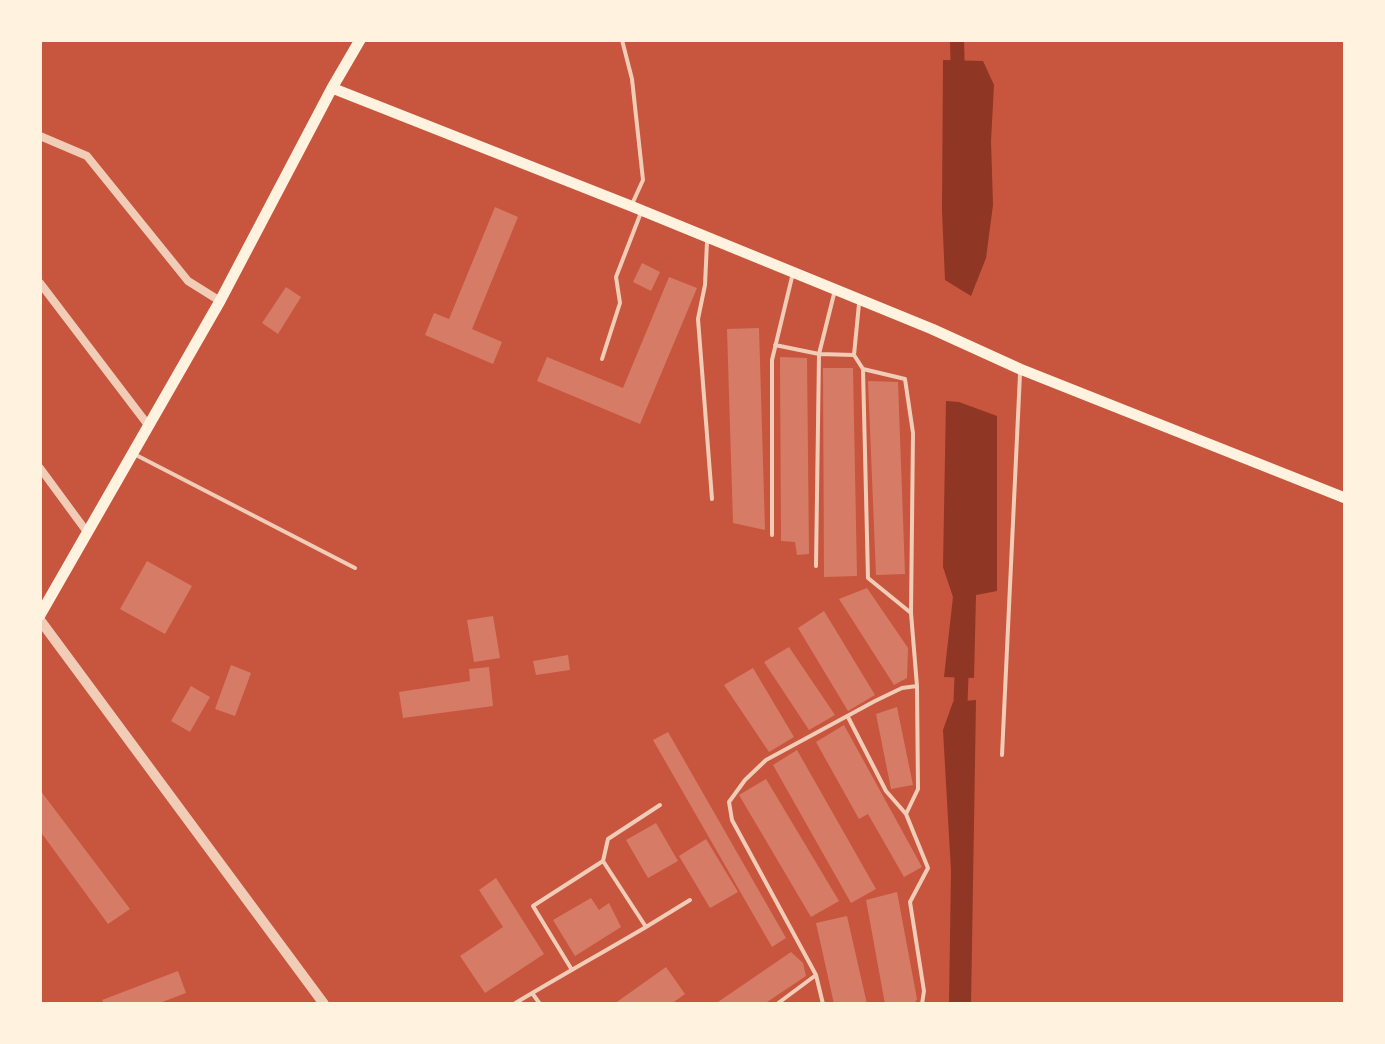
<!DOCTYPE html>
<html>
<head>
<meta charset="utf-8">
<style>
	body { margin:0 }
	#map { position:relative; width:1385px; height:1044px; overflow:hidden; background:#c8553d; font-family:"Source Serif 4",serif }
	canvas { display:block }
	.frame { position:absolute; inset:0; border:42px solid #fff3e0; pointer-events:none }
</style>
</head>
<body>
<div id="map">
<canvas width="1385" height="1044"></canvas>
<div class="frame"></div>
</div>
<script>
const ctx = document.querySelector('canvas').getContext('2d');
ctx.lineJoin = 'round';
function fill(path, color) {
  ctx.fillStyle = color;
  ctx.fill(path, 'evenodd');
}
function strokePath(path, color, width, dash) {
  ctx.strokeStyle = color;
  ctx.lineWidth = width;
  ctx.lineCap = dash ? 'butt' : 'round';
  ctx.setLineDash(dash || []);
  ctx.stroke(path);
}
fill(new Path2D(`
	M943,60L983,61L994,85L991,141L993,205L986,258L971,296L945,280L942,211Z
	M946,401L959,402L997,416V591L976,595L974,678L944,677L953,597L943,567Z
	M976,700L971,1004H949L951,871L943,730L953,702Z`), '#8f3625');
strokePath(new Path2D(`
	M957,40L958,79
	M960,716L962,663`), '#8f3625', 14);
fill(new Path2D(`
	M495,207L518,217L472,329L502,342L493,364L425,335L434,313L449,319Z
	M642,263L660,272L651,291L633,282Z
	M669,277L697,288L640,424L537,381L547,357L623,388Z
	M286,287L301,297L278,334L262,323Z
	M759,328L765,530L733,523L727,329Z
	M780,357L807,358L809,554L797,555L795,542L781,541Z
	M823,368H853L857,576L824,577Z
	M868,381L898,382L905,574L876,575Z
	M147,561L192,586L165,634L120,609Z
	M867,588L908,648L907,678L894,685L839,599Z
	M824,611L875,695L848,711L798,628Z
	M493,616L500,658L474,662L467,620Z
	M789,647L835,715L809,730L764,662Z
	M568,655L570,670L536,675L533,661Z
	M231,665L251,673L235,716L215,709Z
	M489,667L493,706L403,718L399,692L470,681L469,669Z
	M753,668L794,737L769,752L724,685Z
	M191,686L210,697L190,732L171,721Z
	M897,707L913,785L891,789L876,714Z
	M844,725L922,867L904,877L868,814L859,819L816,742Z
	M668,732L786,938L772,947L653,740Z
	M797,750L876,889L851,903L773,765Z
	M766,779L839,901L811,917L739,795Z
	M40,790L130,909L108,924L40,831Z
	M656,823L678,861L648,878L626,840Z
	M706,839L738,892L710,908L679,856Z
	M496,878L544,954L485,993L460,956L503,927L479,890Z
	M897,892L917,999L914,1004H885L866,900Z
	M591,898L599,910L609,903L621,927L575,956L553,920Z
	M847,916L867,1004H834L816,923Z
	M791,952L803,963L806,976L764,1004H715Z
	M666,967L685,994L671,1004H614Z
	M178,971L186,993L157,1004H104L102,1000Z`), '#d67c66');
strokePath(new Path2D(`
	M622,40L632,79L643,180L633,202
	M707,242L705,285L698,319L712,499
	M859,304L854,355L863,369L905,379L913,433L911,613L917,686L918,789L906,814L928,868L910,902L924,991L922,1004
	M775,345L819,354L854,355
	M602,359L620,303L616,277L640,215
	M863,369L868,578L911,613
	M136,455L355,568
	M772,535V360L792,277
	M816,566L819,354L834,294
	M848,717L886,791L906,814
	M1002,755L1020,374
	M603,861L608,839L660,805
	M646,927L690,900
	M532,993L540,1004
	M514,1004C557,978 602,953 646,927L603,861L533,906L572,970
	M777,1004L816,975
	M823,1004L816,975L732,820L729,802L745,780L766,760L875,701L902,688L917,686`), '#f1ccb7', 4);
strokePath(new Path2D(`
	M40,136L87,156L188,281L220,301
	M40,283L148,425
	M40,468L87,532`), '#f1ccb7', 8);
strokePath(new Path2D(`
	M40,620L324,1004`), '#f1ccb7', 10);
strokePath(new Path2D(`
	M332,88L631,206L932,329L1020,369L1345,498
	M40,615L220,301L332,88L360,40`), '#fff3e0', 11);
</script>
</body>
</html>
